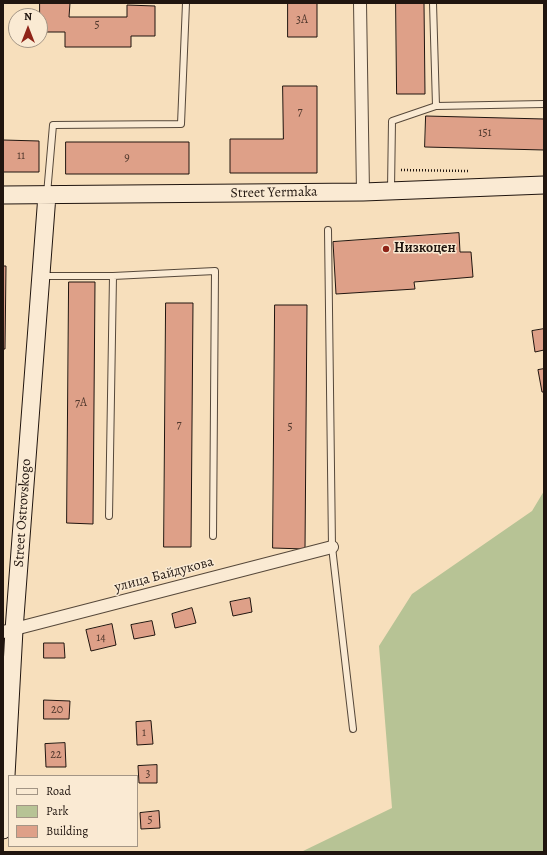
<!DOCTYPE html>
<html>
<head>
<meta charset="utf-8">
<style>
	body { margin:0 }
	#map { position:relative; width:547px; height:855px; overflow:hidden; background:#f7dfbc; font-family:Alegreya,serif }
	canvas { display:block }
	.frame { position:absolute; inset:0; border:4px solid #20150f; pointer-events:none }
	.legend { position:absolute; left:8px; top:775px; width:130px; height:72px; box-sizing:border-box; background:#faead3; border:1px solid #a39585; margin:0; padding:5px 7px; list-style:none; font-size:12px; color:#20150f }
	.legend li { display:flex; align-items:center; gap:8px; height:20px }
	.legend b { width:20px; border:1px solid #a39585 }
	.north { position:absolute; left:8px; top:8px; width:40px; height:40px; box-sizing:border-box; background:#faead3; border:1px solid #a39585; border-radius:50%; rotate:0deg; font-size:11px; font-weight:700; line-height:16px; text-align:center; color:#20150f }
	.north::after { content:''; display:block; margin:auto; width:14px; height:18px; background:#8f2418; clip-path:polygon(50% 0,100% 100%,50% 72%,0 100%) }
</style>
</head>
<body>
<div id="map">
<canvas width="547" height="855"></canvas>
<div class="frame"></div>
<ul class="legend">
<li><b style="height:5px;background:#faead3"></b>Road</li>
<li><b style="height:11px;background:#b7c395"></b>Park</li>
<li><b style="height:11px;background:#dea088"></b>Building</li>
</ul>
<div class="north">N</div>
</div>
<script>
const ctx = document.querySelector('canvas').getContext('2d');
ctx.lineJoin = 'round';
function fill(path, color) {
  ctx.fillStyle = color;
  ctx.fill(path, 'evenodd');
}
function strokePath(path, color, width, dash) {
  ctx.strokeStyle = color;
  ctx.lineWidth = width;
  ctx.lineCap = dash ? 'butt' : 'round';
  ctx.setLineDash(dash || []);
  ctx.stroke(path);
}
function write(font, color, halo, rows, align = 'center') {
  ctx.font = font + ' Alegreya,serif';
  ctx.lineWidth = 3;
  ctx.setLineDash([]);
  ctx.textBaseline = 'middle';
  ctx.strokeStyle = halo;
  ctx.fillStyle = color;
  for (const [text, x, y, turn = 0] of rows) {
    ctx.save();
    ctx.translate(x, y);
    ctx.rotate((+turn || 0) * Math.PI / 180);
    ctx.textAlign = isNaN(turn) ? turn : align;
    if (halo) ctx.strokeText(text, 0, 0);
    ctx.fillText(text, 0, 0);
    ctx.restore();
  }
}
fill(new Path2D(`
	M544,491V852H301L392,808L379,646L412,594L532,511Z`), '#b7c395');
const building = new Path2D(`
	M40,3H70L69,17H127V5L155,6V36H131V47H65V32H40Z
	M288,3H317V37H288Z
	M396,3H424L425,94H397Z
	M283,86H317V173H230V139H283Z
	M426,116L544,119V150L425,147Z
	M3,140L39,141V172H3Z
	M66,142H189V174H66Z
	M459,233L460,252H471L473,277L414,282L415,289L336,294L333,242Z
	M3,266H6L5,349H3Z
	M69,282H95L93,524L67,523Z
	M166,303H193L191,547H164Z
	M275,305H307L305,549L273,548Z
	M544,329V350L535,352L532,331Z
	M544,369V392H542L538,370Z
	M250,598L252,612L233,616L230,602Z
	M192,608L196,623L175,628L172,614Z
	M152,621L155,635L134,639L131,625Z
	M112,624L116,645L91,651L86,630Z
	M44,643H64L65,658H44Z
	M44,700L70,701L69,719H44Z
	M151,721L153,744L137,745L136,722Z
	M65,743L66,767H46L45,744Z
	M157,765V783H139L138,766Z
	M159,811L160,828L141,829L140,813Z`);
fill(building, '#dea088');
strokePath(building, '#20150f', 1);
const lane = new Path2D(`
	M433,3L436,106L544,104
	M391,189L392,121L436,106
	M47,194L53,125L181,124L186,3
	M328,230L332,547L353,729
	M42,276H113L109,516
	M113,276L215,271L213,536`);
const street = new Path2D(`
	M360,3L363,192
	M3,632L332,547`);
const secondary = new Path2D(`
	M3,195L363,192L544,185
	M3,830L14,630L47,195`);
strokePath(lane, '#56483a', 8);
strokePath(street, '#56483a', 14);
strokePath(secondary, '#20150f', 19);
strokePath(new Path2D(`
	M401,170L468,171`), '#20150f', 2.5, [1, 2]);
strokePath(lane, '#faead3', 6);
strokePath(street, '#faead3', 12);
strokePath(secondary, '#faead3', 17);
for (const [x, y, r, color] of [
	[386,249,4,"#8f2418"]
]) {
  const dot = new Path2D();
  dot.arc(x, y, r, 0, 2 * Math.PI);
  ctx.fillStyle = color;
  ctx.fill(dot);
  strokePath(dot, '#faead3', 1.5);
}
write('12px', '#50382d', null, [
	["3А",302,20],
	["5",97,25],
	["7",300,112],
	["151",485,133],
	["11",21,156],
	["9",127,158],
	["7А",81,403],
	["7",179,425],
	["5",290,427],
	["14",101,638],
	["20",57,710],
	["1",144,733],
	["22",56,755],
	["3",148,774],
	["5",150,820]
]);
write('14px', '#20150f', '#faead3', [
	["Street Yermaka",274,193,-1],
	["Street Ostrovskogo",23,513,-86],
	["улица Байдукова",164,575,-15]
]);
write('bold 14px', '#20150f', '#faead3', [
	["Низкоцен",394,249]
], 'left');
</script>
</body>
</html>
